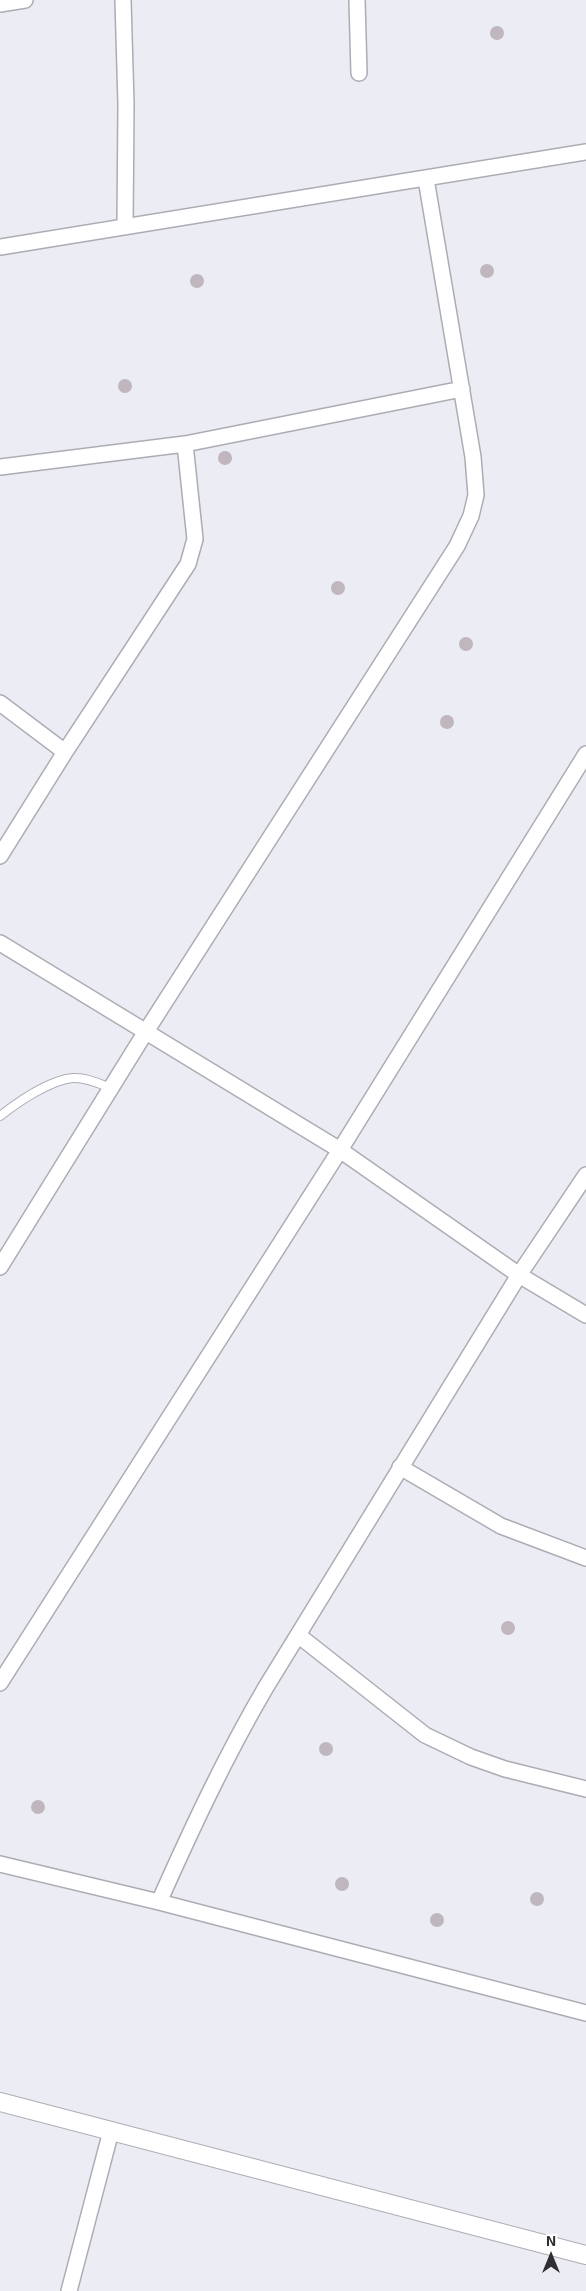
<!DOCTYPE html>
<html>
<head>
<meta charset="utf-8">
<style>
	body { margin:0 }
	#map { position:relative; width:586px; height:2291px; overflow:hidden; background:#ececf5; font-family:"Exo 2",sans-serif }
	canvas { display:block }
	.north { position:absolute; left:526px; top:2231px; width:50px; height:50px; -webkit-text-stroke:4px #fff; paint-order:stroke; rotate:0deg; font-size:14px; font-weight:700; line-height:20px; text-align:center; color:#2f2f33 }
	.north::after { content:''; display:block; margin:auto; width:18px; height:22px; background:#2f2f33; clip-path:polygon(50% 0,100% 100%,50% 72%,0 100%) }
</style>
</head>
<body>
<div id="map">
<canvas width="586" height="2291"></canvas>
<div class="north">N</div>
</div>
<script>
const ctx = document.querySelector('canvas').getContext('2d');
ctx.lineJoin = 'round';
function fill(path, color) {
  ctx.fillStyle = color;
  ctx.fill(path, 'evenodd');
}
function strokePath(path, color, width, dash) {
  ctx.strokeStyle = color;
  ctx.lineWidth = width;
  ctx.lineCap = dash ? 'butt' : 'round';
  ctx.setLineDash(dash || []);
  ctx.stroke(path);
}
fill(new Path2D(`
	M490 33a7 7 0 1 1 14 0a7 7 0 1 1-14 0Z
	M480 271a7 7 0 1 1 14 0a7 7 0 1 1-14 0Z
	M190 281a7 7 0 1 1 14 0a7 7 0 1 1-14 0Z
	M118 386a7 7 0 1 1 14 0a7 7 0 1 1-14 0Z
	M218 458a7 7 0 1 1 14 0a7 7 0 1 1-14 0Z
	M331 588a7 7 0 1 1 14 0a7 7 0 1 1-14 0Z
	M459 644a7 7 0 1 1 14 0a7 7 0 1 1-14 0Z
	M440 722a7 7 0 1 1 14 0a7 7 0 1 1-14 0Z
	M501 1628a7 7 0 1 1 14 0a7 7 0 1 1-14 0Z
	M319 1749a7 7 0 1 1 14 0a7 7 0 1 1-14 0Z
	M31 1807a7 7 0 1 1 14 0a7 7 0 1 1-14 0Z
	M335 1884a7 7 0 1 1 14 0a7 7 0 1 1-14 0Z
	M530 1899a7 7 0 1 1 14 0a7 7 0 1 1-14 0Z
	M430 1920a7 7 0 1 1 14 0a7 7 0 1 1-14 0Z`), '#bfb7bd');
const service = new Path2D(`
	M0,1116C18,1102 50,1080 73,1078C86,1077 100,1084 111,1088`);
const minor = new Path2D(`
	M123,0L126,104L125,226
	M357,0L359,73
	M0,4L25,0
	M0,247L586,152
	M0,467L185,444L462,389
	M0,703L65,752
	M0,856L65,752L188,564L195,539L185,444
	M0,943L340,1150L519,1275L586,1315
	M0,1267L145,1033L457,546L471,516L476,495L473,457L426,179
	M400,1467L501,1526L586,1558
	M298,1635L425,1735L471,1757L505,1769L586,1789
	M0,1683L340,1150L586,754
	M0,1864L159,1902L586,2013
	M159,1902C192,1828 225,1757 266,1687L519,1275L586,1175
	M69,2291L111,2131`);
const tertiary = new Path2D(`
	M0,2102L586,2255`);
strokePath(service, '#acacb5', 10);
strokePath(minor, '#acacb5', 18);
strokePath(tertiary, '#acacb5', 20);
strokePath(service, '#fff', 8);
strokePath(minor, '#fff', 15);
strokePath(tertiary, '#fff', 18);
</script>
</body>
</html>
